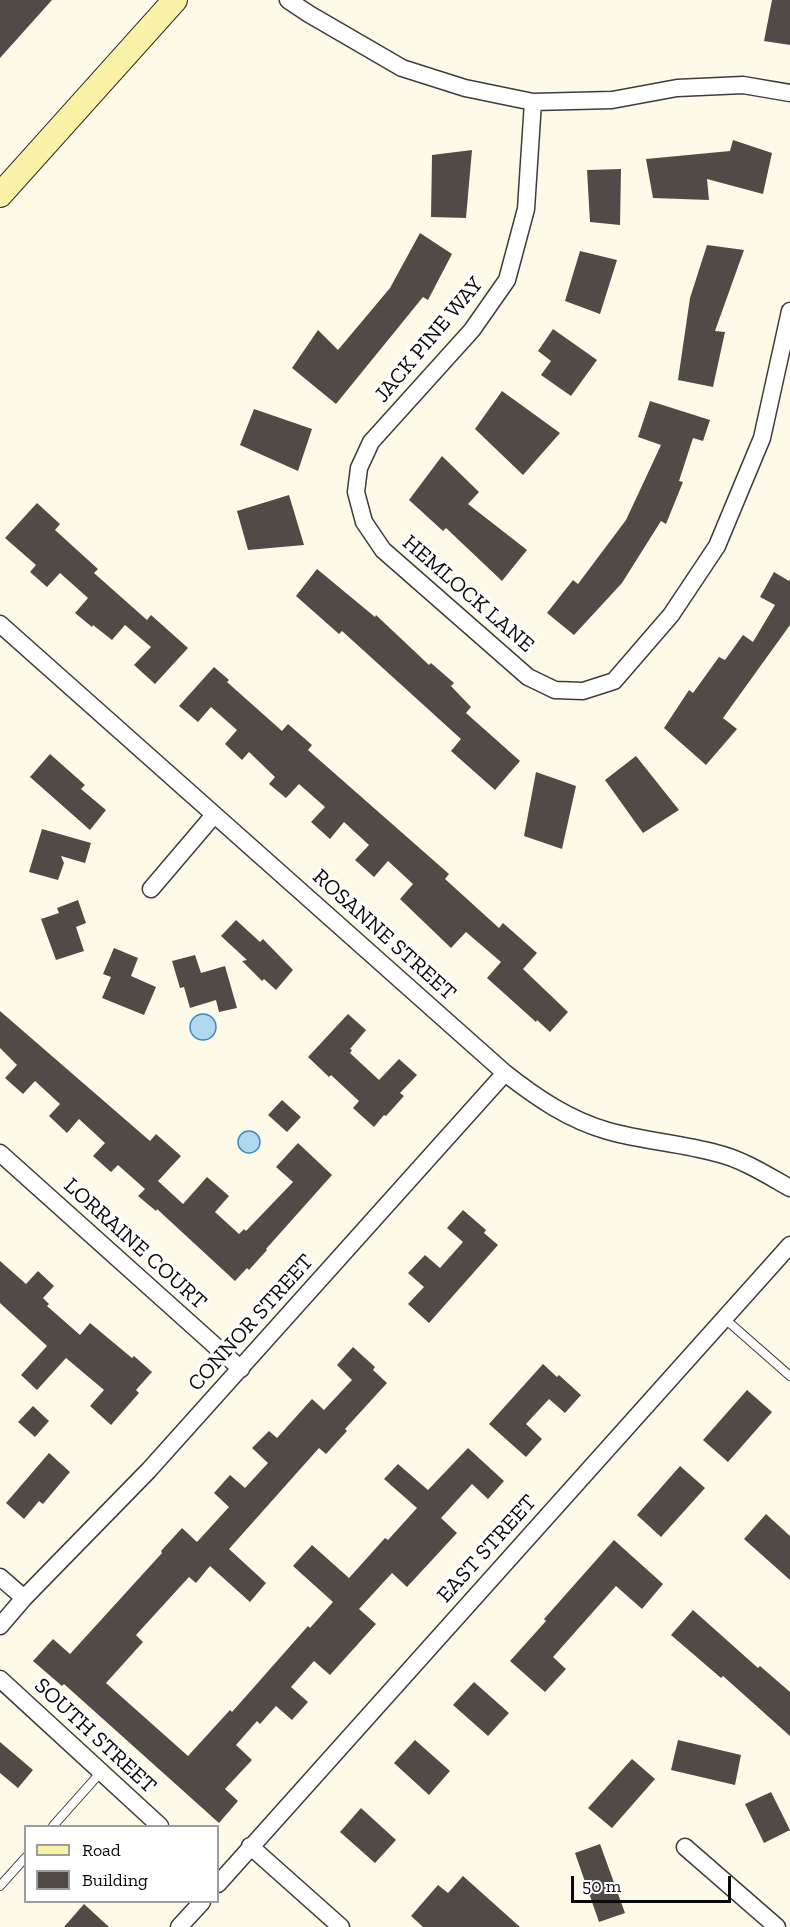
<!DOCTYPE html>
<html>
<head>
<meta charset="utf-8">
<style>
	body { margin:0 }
	#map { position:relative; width:790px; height:1927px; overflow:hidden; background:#fefae8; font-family:"Zilla Slab",serif }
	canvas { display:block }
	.legend { position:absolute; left:24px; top:1825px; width:195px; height:78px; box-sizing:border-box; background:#fff; border:2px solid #9d9d9d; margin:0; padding:8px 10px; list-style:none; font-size:18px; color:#0a0a0a }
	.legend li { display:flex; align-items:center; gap:12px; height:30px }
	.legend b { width:30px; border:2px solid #9d9d9d }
	.scale { position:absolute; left:571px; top:1876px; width:160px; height:27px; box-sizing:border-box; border:3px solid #0a0a0a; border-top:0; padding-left:8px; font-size:18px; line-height:21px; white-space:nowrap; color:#0a0a0a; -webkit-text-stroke:4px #fff; paint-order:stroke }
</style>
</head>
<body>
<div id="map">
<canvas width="790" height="1927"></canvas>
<ul class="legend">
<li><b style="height:8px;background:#faf2a7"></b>Road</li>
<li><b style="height:16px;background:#514b47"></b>Building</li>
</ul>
<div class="scale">50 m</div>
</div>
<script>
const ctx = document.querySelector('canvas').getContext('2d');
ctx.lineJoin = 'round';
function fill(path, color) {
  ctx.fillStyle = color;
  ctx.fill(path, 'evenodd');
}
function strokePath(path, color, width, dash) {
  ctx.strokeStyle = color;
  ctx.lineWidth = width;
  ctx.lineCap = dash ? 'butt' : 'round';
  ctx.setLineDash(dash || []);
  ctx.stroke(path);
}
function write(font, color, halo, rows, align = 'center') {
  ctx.font = font + ' "Zilla Slab",serif';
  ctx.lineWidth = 6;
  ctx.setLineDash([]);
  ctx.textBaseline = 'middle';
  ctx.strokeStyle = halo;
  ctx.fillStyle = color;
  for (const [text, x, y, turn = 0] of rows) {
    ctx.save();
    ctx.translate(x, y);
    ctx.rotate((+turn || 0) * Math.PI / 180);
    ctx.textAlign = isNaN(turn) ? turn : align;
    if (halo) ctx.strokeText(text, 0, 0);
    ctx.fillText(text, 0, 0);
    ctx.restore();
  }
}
const water = new Path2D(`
	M190 1027a13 13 0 1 1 26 0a13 13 0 1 1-26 0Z
	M238 1142a11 11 0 1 1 22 0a11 11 0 1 1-22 0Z`);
fill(water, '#b0d8f1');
strokePath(water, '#3c8bc3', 1.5);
fill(new Path2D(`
	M0,0H52L0,58Z
	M772,0H790V45L764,41Z
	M733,140L772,153L763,194L707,179L709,200L653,198L646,159L730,151Z
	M472,150L466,218L431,217L432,155Z
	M621,169L620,225L590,222L587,170Z
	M420,233L452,254L428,300L423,297L336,404L292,368L318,330L338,350L390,288Z
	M707,245L744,250L715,331L725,332L713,387L678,380L690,298Z
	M580,251L617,260L600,314L565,301Z
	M553,329L597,360L571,396L541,375L551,361L538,351Z
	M502,391L560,433L523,475L475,429Z
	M650,401L710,420L703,441L693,438L679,481L683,482L666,524L661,521L622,583L574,635L547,613L573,580L578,584L626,520L661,445L638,437Z
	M254,409L312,429L298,471L240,445Z
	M442,456L479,492L468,504L527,550L502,581L446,528L443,531L409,500Z
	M289,495L304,545L248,550L237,511Z
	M37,503L60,524L55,530L98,569L94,573L147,620L151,615L188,648L155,684L134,665L151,647L125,625L112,640L93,625L92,627L75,613L88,598L60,573L47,587L30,572L36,565L5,538Z
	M317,569L375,617L376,615L429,665L431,663L454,683L451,686L471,707L466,713L520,761L495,790L451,751L461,739L342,631L339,634L296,596Z
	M774,572L789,581L790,579V625L723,718L737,729L706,765L664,728L689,690L693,693L719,657L725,660L743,635L753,642L775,605L760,597Z
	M214,667L229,680L227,682L282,731L288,724L312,745L308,750L449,874L445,879L499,928L503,923L537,953L523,969L568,1012L550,1032L537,1020L536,1022L487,978L501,962L466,932L451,948L400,899L413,884L388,861L374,877L355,860L369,845L344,822L330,839L311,822L325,807L299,784L286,798L269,784L275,777L249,752L242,760L225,744L237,730L211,707L198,722L179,706Z
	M50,754L85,785L81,789L106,810L90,830L30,777Z
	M636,756L679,810L643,833L605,780Z
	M536,772L576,786L562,849L524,836Z
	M42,829L91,843L85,863L61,856L64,863L58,880L29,872Z
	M78,900L86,923L76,927L84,951L56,960L41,919L59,913L57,908Z
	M236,920L260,942L263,939L293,970L276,990L264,979L262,981L242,961L247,960L221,936Z
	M114,948L138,958L131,976L156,987L144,1015L102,998L111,977L103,974Z
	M195,955L201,973L225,966L237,1008L219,1012L216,1000L190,1008L184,987L180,988L172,961Z
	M0,1011L150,1141L156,1134L181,1156L158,1181L183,1204L207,1177L229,1196L215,1212L239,1234L244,1229L246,1231L293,1182L276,1167L298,1143L332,1175L266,1249L267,1250L249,1270L247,1268L235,1281L157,1209L156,1211L138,1196L145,1189L118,1165L111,1172L93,1156L105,1143L79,1119L67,1133L49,1116L60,1104L35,1081L23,1094L5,1078L17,1065L0,1048Z
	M348,1014L366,1030L350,1049L352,1050L350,1053L379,1080L399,1059L417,1075L400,1093L404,1096L386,1116L384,1115L374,1127L353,1108L359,1101L331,1075L329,1077L308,1057Z
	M282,1100L301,1117L287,1132L268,1115Z
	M463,1210L486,1230L484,1233L498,1245L429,1323L408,1304L424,1287L408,1273L425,1255L440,1268L463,1242L447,1228Z
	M0,1261L26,1284L38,1271L54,1286L43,1298L49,1304L47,1306L80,1335L90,1323L132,1358L134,1356L152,1372L136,1390L139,1393L111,1425L90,1406L104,1390L66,1358L37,1390L21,1375L47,1346L0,1303Z
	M353,1347L375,1367L373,1370L387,1383L345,1429L347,1431L326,1454L319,1448L229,1549L266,1583L250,1602L210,1566L196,1583L189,1577L136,1635L143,1642L106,1683L188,1756L230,1710L232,1712L308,1626L310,1628L333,1602L293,1566L312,1545L349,1578L385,1538L388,1540L417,1508L384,1479L398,1464L428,1490L468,1448L504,1481L488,1499L472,1484L441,1518L457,1533L407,1587L392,1573L359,1609L376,1624L330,1675L314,1661L291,1687L308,1702L292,1720L276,1706L260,1724L257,1721L236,1745L252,1760L225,1789L238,1801L219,1823L64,1684L62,1686L33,1661L53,1639L70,1654L162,1553L161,1551L182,1528L197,1542L229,1507L214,1493L230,1475L245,1488L268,1463L252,1448L269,1431L277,1438L312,1399L324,1410L352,1380L337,1365Z
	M543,1364L557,1377L559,1375L581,1395L565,1413L549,1399L526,1424L542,1439L526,1457L489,1424Z
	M747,1390L772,1412L728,1462L703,1440Z
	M33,1406L49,1421L35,1437L18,1422Z
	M49,1453L70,1472L43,1504L39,1501L24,1519L6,1503Z
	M680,1466L705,1488L661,1537L637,1515Z
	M766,1514L790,1536V1580L744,1539Z
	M614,1540L663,1584L642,1609L616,1586L553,1657L566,1669L545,1692L510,1661L546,1621L544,1619Z
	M693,1610L758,1668L760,1666L790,1692V1736L723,1676L721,1678L671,1635Z
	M474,1682L509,1713L488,1736L453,1705Z
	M415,1740L450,1771L429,1795L394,1763Z
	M678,1740L741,1755L735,1785L671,1770Z
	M0,1742L33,1770L18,1788L0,1773Z
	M632,1759L655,1779L612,1828L588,1808Z
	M771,1792L790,1830L764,1843L745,1804Z
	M361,1808L396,1840L375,1863L340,1832Z
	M600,1844L625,1913L599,1922L575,1853Z
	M463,1876L520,1927H423L411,1916L438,1885L448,1893Z
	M84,1904L109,1927H64Z`), '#514b47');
const lane = new Path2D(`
	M724,1318L790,1376
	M53,1826L101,1772
	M0,1886L26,1857`);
const street = new Path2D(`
	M288,0L309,14L402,68L465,88L533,102L612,100L677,88L743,85L790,93
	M533,102L526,209L507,280L472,330L371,442L359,468L356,492L364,522L383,550L528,677L555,690L583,691L614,681L671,615L717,546L762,438L790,311
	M0,624L505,1073C537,1098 569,1120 608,1131C643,1141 680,1143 716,1153C742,1159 767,1175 790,1188
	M151,889L214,815
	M0,1153L241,1369
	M0,1577L24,1598
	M0,1626L24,1598L149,1470L505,1073
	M0,1679L160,1826
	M250,1846L341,1927
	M685,1847L777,1927
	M218,1884L790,1245
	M179,1927L202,1902`);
const secondary = new Path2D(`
	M0,195L175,0`);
strokePath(lane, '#3d3d3d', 10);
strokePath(street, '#3d3d3d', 19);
strokePath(secondary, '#2c2c2c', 26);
strokePath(lane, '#fff', 8);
strokePath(street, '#fff', 16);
strokePath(secondary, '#faf2a7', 24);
write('22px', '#0a0a0a', '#fff', [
	["JACK PINE WAY",429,340,-50],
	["HEMLOCK LANE",468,594,41],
	["ROSANNE STREET",384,935,42],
	["LORRAINE COURT",135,1244,42],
	["CONNOR STREET",251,1323,-48],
	["EAST STREET",487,1549,-48],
	["SOUTH STREET",95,1736,43]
]);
</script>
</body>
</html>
